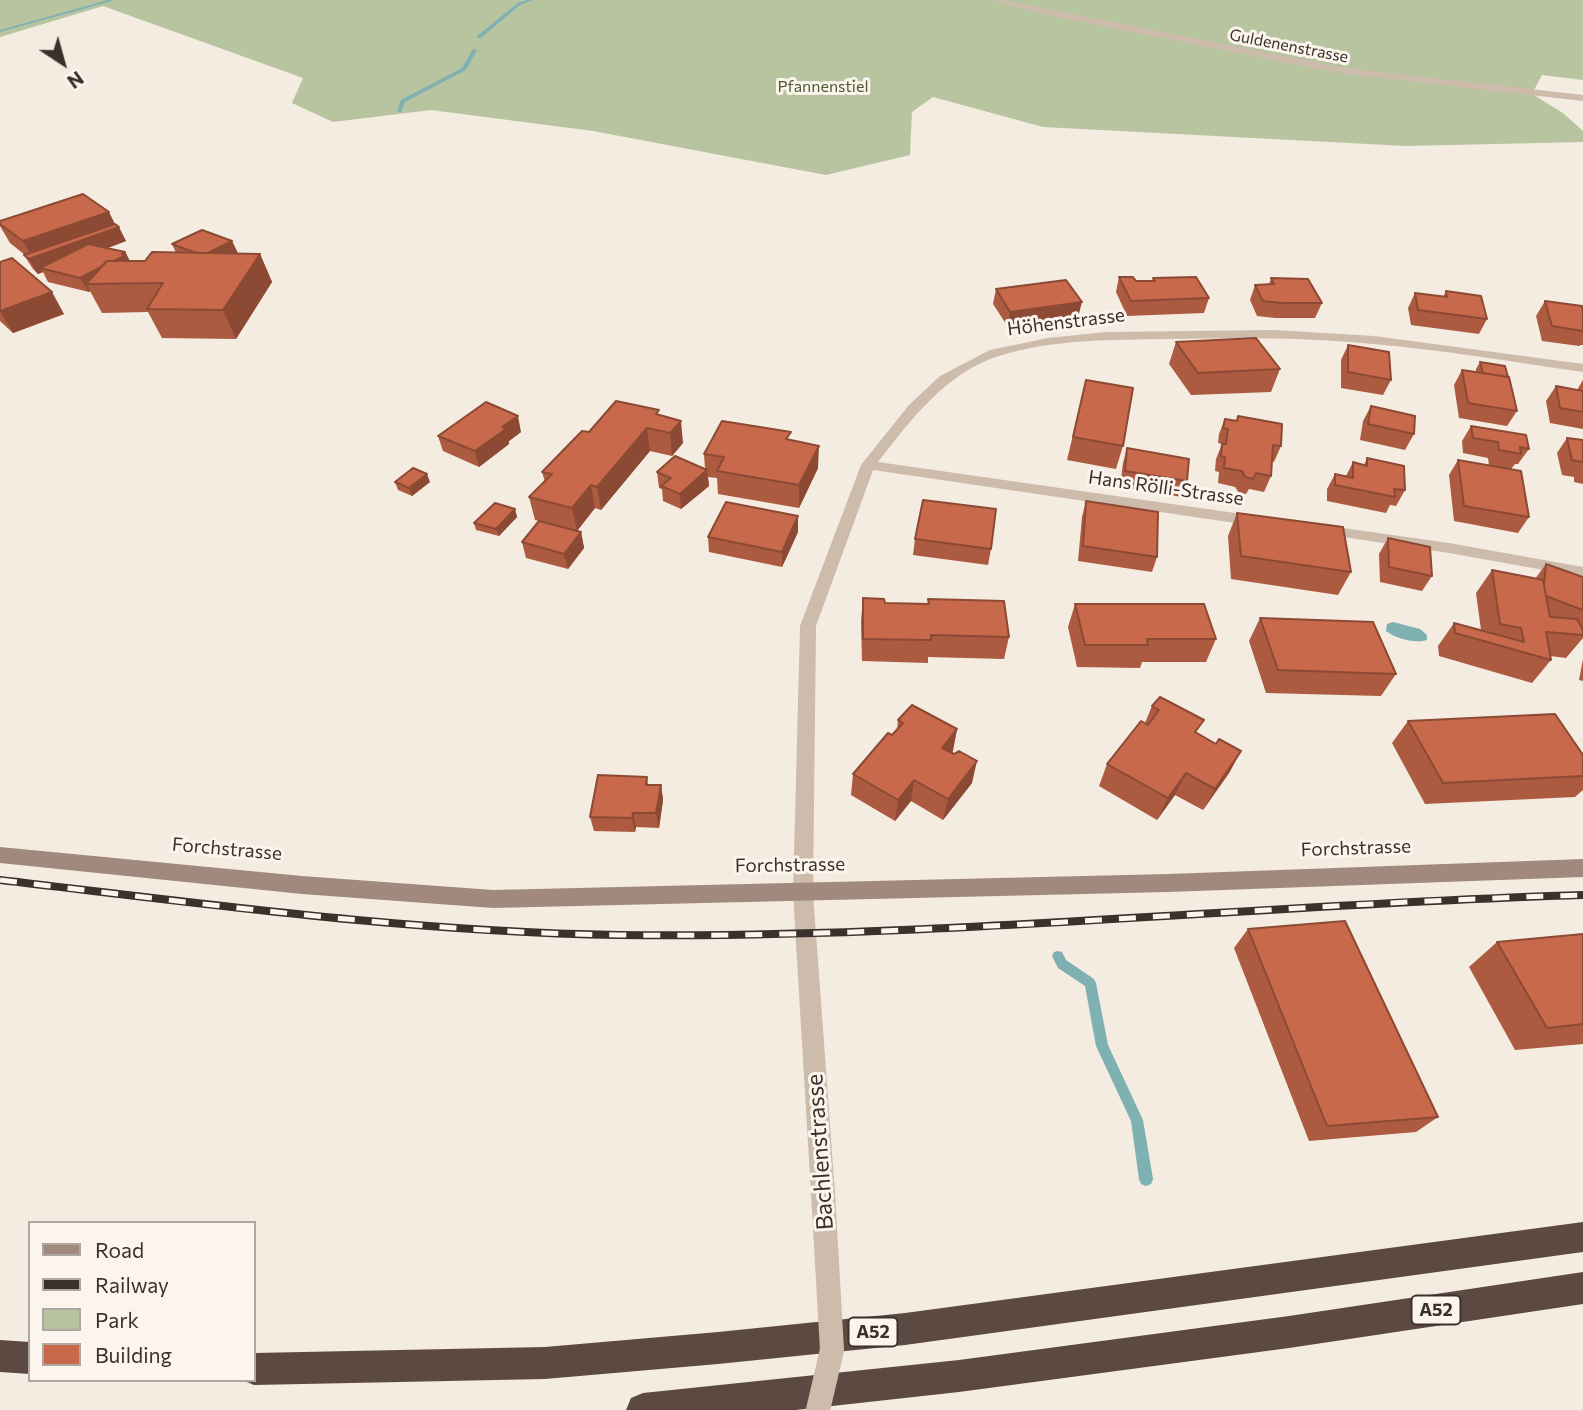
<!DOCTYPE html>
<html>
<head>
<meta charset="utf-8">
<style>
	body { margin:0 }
	#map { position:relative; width:1583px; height:1410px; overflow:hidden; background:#f4ebe1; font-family:Commissioner,sans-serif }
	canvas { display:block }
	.legend { position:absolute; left:28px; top:1221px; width:228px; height:161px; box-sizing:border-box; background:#fbf5ee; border:2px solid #aea6a0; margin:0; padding:9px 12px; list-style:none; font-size:21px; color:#3b302b }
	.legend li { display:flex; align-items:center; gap:14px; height:35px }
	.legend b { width:35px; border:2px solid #aea6a0 }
	.north { position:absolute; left:28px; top:28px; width:70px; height:70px; -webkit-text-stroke:5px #fbf5ee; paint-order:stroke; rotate:144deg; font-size:19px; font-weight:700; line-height:28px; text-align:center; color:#3b302b }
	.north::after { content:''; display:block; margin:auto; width:24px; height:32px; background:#3b302b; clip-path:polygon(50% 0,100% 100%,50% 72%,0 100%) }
</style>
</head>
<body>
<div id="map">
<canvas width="1583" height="1410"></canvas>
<ul class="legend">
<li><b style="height:9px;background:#a18a7d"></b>Road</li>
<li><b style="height:9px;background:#3b302b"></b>Railway</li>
<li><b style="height:19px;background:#b8c4a0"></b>Park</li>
<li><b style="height:19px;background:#c8694b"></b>Building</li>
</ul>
<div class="north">N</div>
</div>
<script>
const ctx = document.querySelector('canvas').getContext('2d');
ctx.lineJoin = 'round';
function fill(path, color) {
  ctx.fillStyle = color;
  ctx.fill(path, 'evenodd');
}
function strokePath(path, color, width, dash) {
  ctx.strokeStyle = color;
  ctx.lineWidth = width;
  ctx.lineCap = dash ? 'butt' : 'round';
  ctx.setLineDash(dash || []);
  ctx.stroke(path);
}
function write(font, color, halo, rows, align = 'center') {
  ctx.font = font + ' Commissioner,sans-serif';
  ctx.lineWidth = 6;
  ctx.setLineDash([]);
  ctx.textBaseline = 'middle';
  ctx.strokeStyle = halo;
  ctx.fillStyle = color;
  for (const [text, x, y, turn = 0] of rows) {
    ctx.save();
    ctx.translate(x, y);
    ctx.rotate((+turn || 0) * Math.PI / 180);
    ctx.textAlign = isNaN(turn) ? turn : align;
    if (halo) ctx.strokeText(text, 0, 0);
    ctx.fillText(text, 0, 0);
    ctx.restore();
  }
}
fill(new Path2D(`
	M0,0H1583V80L1542,75L1532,94L1563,113L1583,131V142L1406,146L1043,127L933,97L912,112L910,155L826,175L593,131L431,110L333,122L292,103L303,78L103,6L0,37Z`), '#b8c4a0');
fill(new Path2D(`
	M1393,622L1420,629L1427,635V640C1415,644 1395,638 1386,631L1387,624Z`), '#7fb0b2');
fill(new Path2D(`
	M108,0H115L0,32V30Z
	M527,0H533L520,5L481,38H477V36L518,3Z
	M473,49L477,50L466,70L405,102L401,112H397L401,100L462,68Z
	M1058,951L1062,952L1066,960L1094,979L1096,983L1108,1045L1143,1120L1153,1179L1151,1184L1146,1186L1141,1184L1139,1179L1131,1121L1096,1046L1085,986L1058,968L1052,956L1054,952Z`), '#7fb0b2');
fill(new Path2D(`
	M990,0H1003L1338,67L1583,95V101L1338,73L1057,17Z
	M1274,330L1374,336L1583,364V372C1513,362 1443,350 1373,344C1305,337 1236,338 1167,339C1112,340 1052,339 999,356C945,373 911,420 878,462L1256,516L1263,521L1256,526L873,470L816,626L813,893L835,1193L832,1202L823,1205L814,1202L811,1193L793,893L800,626L861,465L909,405L940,376L990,350L1048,338L1106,332Z
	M1322,525L1449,543L1583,567V577L1449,553L1317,533L1315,530L1317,527Z`), '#cdbbac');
fill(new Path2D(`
	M0,847L302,876L493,890L1168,874L1583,859V877L1168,892L493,908L302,894L0,863Z`), '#a18a7d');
fill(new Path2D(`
	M1583,1222V1252L905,1345L718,1364L545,1379L254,1385L242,1380H254V1353L545,1347L718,1332L905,1313Z
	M1583,1272V1304L1289,1348L959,1392L796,1410H626L631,1398L643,1393L959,1360L1289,1316Z
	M0,1340L30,1342V1374L0,1372Z`), '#5c4a42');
const rail = new Path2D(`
	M0,880C206,904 412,932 619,935C941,939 1262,904 1583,895`);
strokePath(rail, '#3b302b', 8);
strokePath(rail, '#fbf5ee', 5, [17]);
strokePath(new Path2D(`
	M818,1410L832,1350L823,1193`), '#cdbbac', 24);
fill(new Path2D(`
	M0,221L116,225L126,241L108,248L125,252L130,261H145L176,253L172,244L232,241L238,253L260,254L272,282L236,339L162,338L148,312L102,313L90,291L89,292L48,282L43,272L38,274L33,269L24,255H25L10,243L0,226Z
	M0,262L64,314L13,333L0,321Z
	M1119,277L1136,281H1152L1153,278L1209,298L1204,313L1127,316L1116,292Z
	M1271,278L1322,303L1315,318H1275L1257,316L1250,300L1255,285H1269Z
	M996,289L1078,317L1008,327L993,304Z
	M1446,291L1487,319L1479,334L1411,325L1408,308L1415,293L1443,297Z
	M1545,301L1583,310V345H1581L1579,346L1542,341L1536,316Z
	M1176,342L1280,369L1271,392L1191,395L1169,364Z
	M1348,345L1391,380L1383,395L1341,388V360Z
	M1480,362L1517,411L1507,426L1459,418L1454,385L1462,370L1476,372V369Z
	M1086,380L1123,446L1116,469L1067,460Z
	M1583,380V429L1550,423L1546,401L1556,386L1577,390Z
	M1371,406L1414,434L1405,450L1360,440L1363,421Z
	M660,415L683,443L672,456L650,451L601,510L595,508L577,531L535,520L529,497L545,482L542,472L589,432Z
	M1238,416L1281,446L1274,462L1272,461L1271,476L1264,492L1249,489L1246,494L1239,493L1235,487L1218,483L1219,472L1215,471L1216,459L1222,444L1218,443L1219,434L1225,419L1236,421Z
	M1471,426L1529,449L1518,464H1515L1511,469L1489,465L1488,458L1463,453L1462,441Z
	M521,432L509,441V444L479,467L443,451L438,436Z
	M1567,438L1583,440V484L1574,482V477L1562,475L1557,453Z
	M791,440L818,468L799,508L718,494L717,478L708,477L709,486L681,509L663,501L662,489L659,488L657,472L705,469L704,454Z
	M1127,448L1187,481L1182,497L1120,487L1123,463Z
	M1367,458L1405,490L1396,506L1390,505L1386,513L1327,501V489L1335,474L1346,476L1353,462L1364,465Z
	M1458,460L1529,517L1518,533L1454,521L1449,475Z
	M395,482H430L412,496L398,490Z
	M1086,501L1157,557L1152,572L1078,561L1082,517Z
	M515,509L517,517L499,536L476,530L474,523Z
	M1237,513L1351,572L1338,595L1231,579L1228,536Z
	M798,516V532L782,567L709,552L708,537Z
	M581,532L584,548L568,569L526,558L522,542Z
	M1388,538L1432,576L1422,591L1380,582L1379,554Z
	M915,539L991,549L988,565L913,555Z
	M1546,564L1583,577V638L1566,658L1550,656L1551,660L1532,683L1439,656L1438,646L1454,623L1481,630L1476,593L1492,570L1535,579Z
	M863,598L885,603L928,604V599L1009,637L1004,659L928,657V663L862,661L861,621Z
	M1075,604L1216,639L1206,662H1142L1140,668L1077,667L1068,627Z
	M1260,618L1396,674L1381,696L1266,693L1249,641Z
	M1583,659V681L1579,680Z
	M1152,706L1216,744L1241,751L1229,773L1203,810L1175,795L1157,820L1099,786L1107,764L1145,723Z
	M898,720L957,729L952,753L972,783L943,820L911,801L895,821L851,795L853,774L897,730Z
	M1408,721L1583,755V790L1575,797L1425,804L1392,743Z
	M647,777L648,785H661L663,800L659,828L636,827L635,832L594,831L590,817Z
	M1248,929L1438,1117L1416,1132L1309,1141L1234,948Z
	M1583,934V1044L1515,1050L1469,967L1497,942Z`), '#ac5a40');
fill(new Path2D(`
	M109,212L117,228L119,227L126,241L49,270L40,268L43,272L38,274L29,259L33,258L23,241Z
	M232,241L239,256H203Z
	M125,252L134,269L86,284L90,291L89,292L80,278Z
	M260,254L272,282L236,339L223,310Z
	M52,292L64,314L13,333L0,311Z
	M1082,302L1078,317L1008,327L1010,312Z
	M518,416L521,432L509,441V444L479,467L475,451L502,427Z
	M681,421L683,443L672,456L670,433Z
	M647,428L650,451L601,510L597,487Z
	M819,446L818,468L799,508V485Z
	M707,470L709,486L681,509L680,494Z
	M427,474L430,482L412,496L409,488Z
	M591,485L595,508L577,531L572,508Z
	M515,509L517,517L499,536L496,529Z
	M798,516V532L782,567V552Z
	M581,532L584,548L568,569L564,554Z
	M957,729L953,751L938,769L942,748Z
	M1241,751L1229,773L1203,810L1215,789Z
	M977,761L972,783L943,820L948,799Z
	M1186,773L1175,795L1157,820L1168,798Z
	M914,780L911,801L895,821L898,800Z
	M661,785L663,800L659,828L656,813Z
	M633,813L636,827L635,832L632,818Z`), '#8c4a34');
const building = new Path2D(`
	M83,194L109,212L23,241L0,224V221Z
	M115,224L119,227L29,259L24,255Z
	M202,230L232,241L208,253H196L172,244Z
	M88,244L125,252L122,254L126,255L114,261H107L101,267L80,278L40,268Z
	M152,252L260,254L223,310L147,309L163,283L86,284L107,261H145Z
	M12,258L52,292L0,311V262Z
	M1119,277H1133L1136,281H1155L1153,278L1196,277L1209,298L1131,301Z
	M1271,278L1308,279L1322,303H1281L1263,301L1255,285L1274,284Z
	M1066,280L1082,302L1010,312L996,289Z
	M1446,291L1481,296L1487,319L1418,310L1415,293L1447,297Z
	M1545,301L1582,306L1583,310V331L1552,326Z
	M1256,338L1280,369L1198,373L1176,342Z
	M1348,345L1389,352L1391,380L1348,372Z
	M1480,362L1505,366L1508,377L1483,373Z
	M1462,370L1509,377L1517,411L1468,403Z
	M1086,380L1133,388L1123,446L1073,437Z
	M1556,386L1583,391V412L1560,408Z
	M616,401L659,410L656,414L681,421L670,433L647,428L597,487L591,485L572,508L529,497L552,474L542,472L582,431L589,432Z
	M486,402L518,416L502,427L506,429L475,451L438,436Z
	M1371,406L1415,416L1414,434L1368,424Z
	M1238,416L1282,424L1281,446L1273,445L1271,476L1256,473L1253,479L1245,477L1242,471L1224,468L1225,457L1221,456L1222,444H1226L1228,429L1223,428L1225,419L1237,421Z
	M722,421L791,432L786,439L819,446L799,485L717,471L724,457L704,454Z
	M1471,426L1526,435L1529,449L1520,447L1521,454L1499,450L1498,442L1473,438Z
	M1567,438L1583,440V462L1572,460Z
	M1127,448L1189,459L1187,481L1125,471Z
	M675,456L707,470L680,494L661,486L671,478L657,472Z
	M1367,458L1404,466L1405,490L1394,489L1395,497L1335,485V474L1353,478V462L1367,466Z
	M1458,460L1521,471L1529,517L1464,506Z
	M413,468L427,474L409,488L395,482Z
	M923,500L996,509L991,549L915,539Z
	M1086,501L1158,512L1157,557L1083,546Z
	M726,502L798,516L782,552L708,537Z
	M495,503L515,509L496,529L474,523Z
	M1237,513L1343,527L1351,572L1241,556Z
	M539,521L581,532L564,554L522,542Z
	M1388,538L1430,547L1432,576L1389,567Z
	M1546,564L1583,577V610L1546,596L1544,585Z
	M1492,570L1543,580L1550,617L1577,619L1583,630V635L1546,632L1551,660L1455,633L1454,623L1524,642L1521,628L1500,624Z
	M863,598L884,599L885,603L929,604L928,599L1004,601L1009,637L931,635V640L863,639Z
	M1075,604H1204L1216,639H1147L1148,645H1085Z
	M1260,618L1373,622L1396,674L1278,670Z
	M1160,697L1204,720L1195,732L1216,744L1219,739L1241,751L1215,789L1186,773L1168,798L1107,764L1141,721L1148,725L1159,710L1152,706Z
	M912,705L957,729L942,748L954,754L959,751L977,761L948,799L914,780L898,800L853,774L888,733L892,735L903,723L898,720Z
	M1555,714L1583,755V776L1443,783L1408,721Z
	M598,775L647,777L646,785H661L656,813H633L632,818L590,817Z
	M1345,921L1438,1117L1327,1126L1248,929Z
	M1583,934V1024L1547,1028L1497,942Z`);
fill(building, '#c8694b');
strokePath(building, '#8c4a34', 2);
write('16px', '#3b302b', '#fbf5ee', [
	["Guldenenstrasse",1289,46,11]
]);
write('16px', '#4a5a2e', '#fbf5ee', [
	["Pfannenstiel",823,87]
]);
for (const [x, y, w] of [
	[1436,1310,49],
	[873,1332,49]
]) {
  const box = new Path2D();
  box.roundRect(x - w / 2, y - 14.5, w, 29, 5);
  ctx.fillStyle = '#fbf5ee';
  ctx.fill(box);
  strokePath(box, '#3b302b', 2);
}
write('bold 18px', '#3b302b', null, [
	["A52",1436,1310],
	["A52",873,1332]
]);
write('19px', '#3b302b', '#fbf5ee', [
	["Höhenstrasse",1066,322,-7],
	["Hans Rölli-Strasse",1166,488,8],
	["Forchstrasse",1356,848,-2],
	["Forchstrasse",227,849,5],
	["Forchstrasse",790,865,-1]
]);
write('23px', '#3b302b', '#fbf5ee', [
	["Bachlenstrasse",820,1152,-94]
]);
</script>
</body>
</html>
